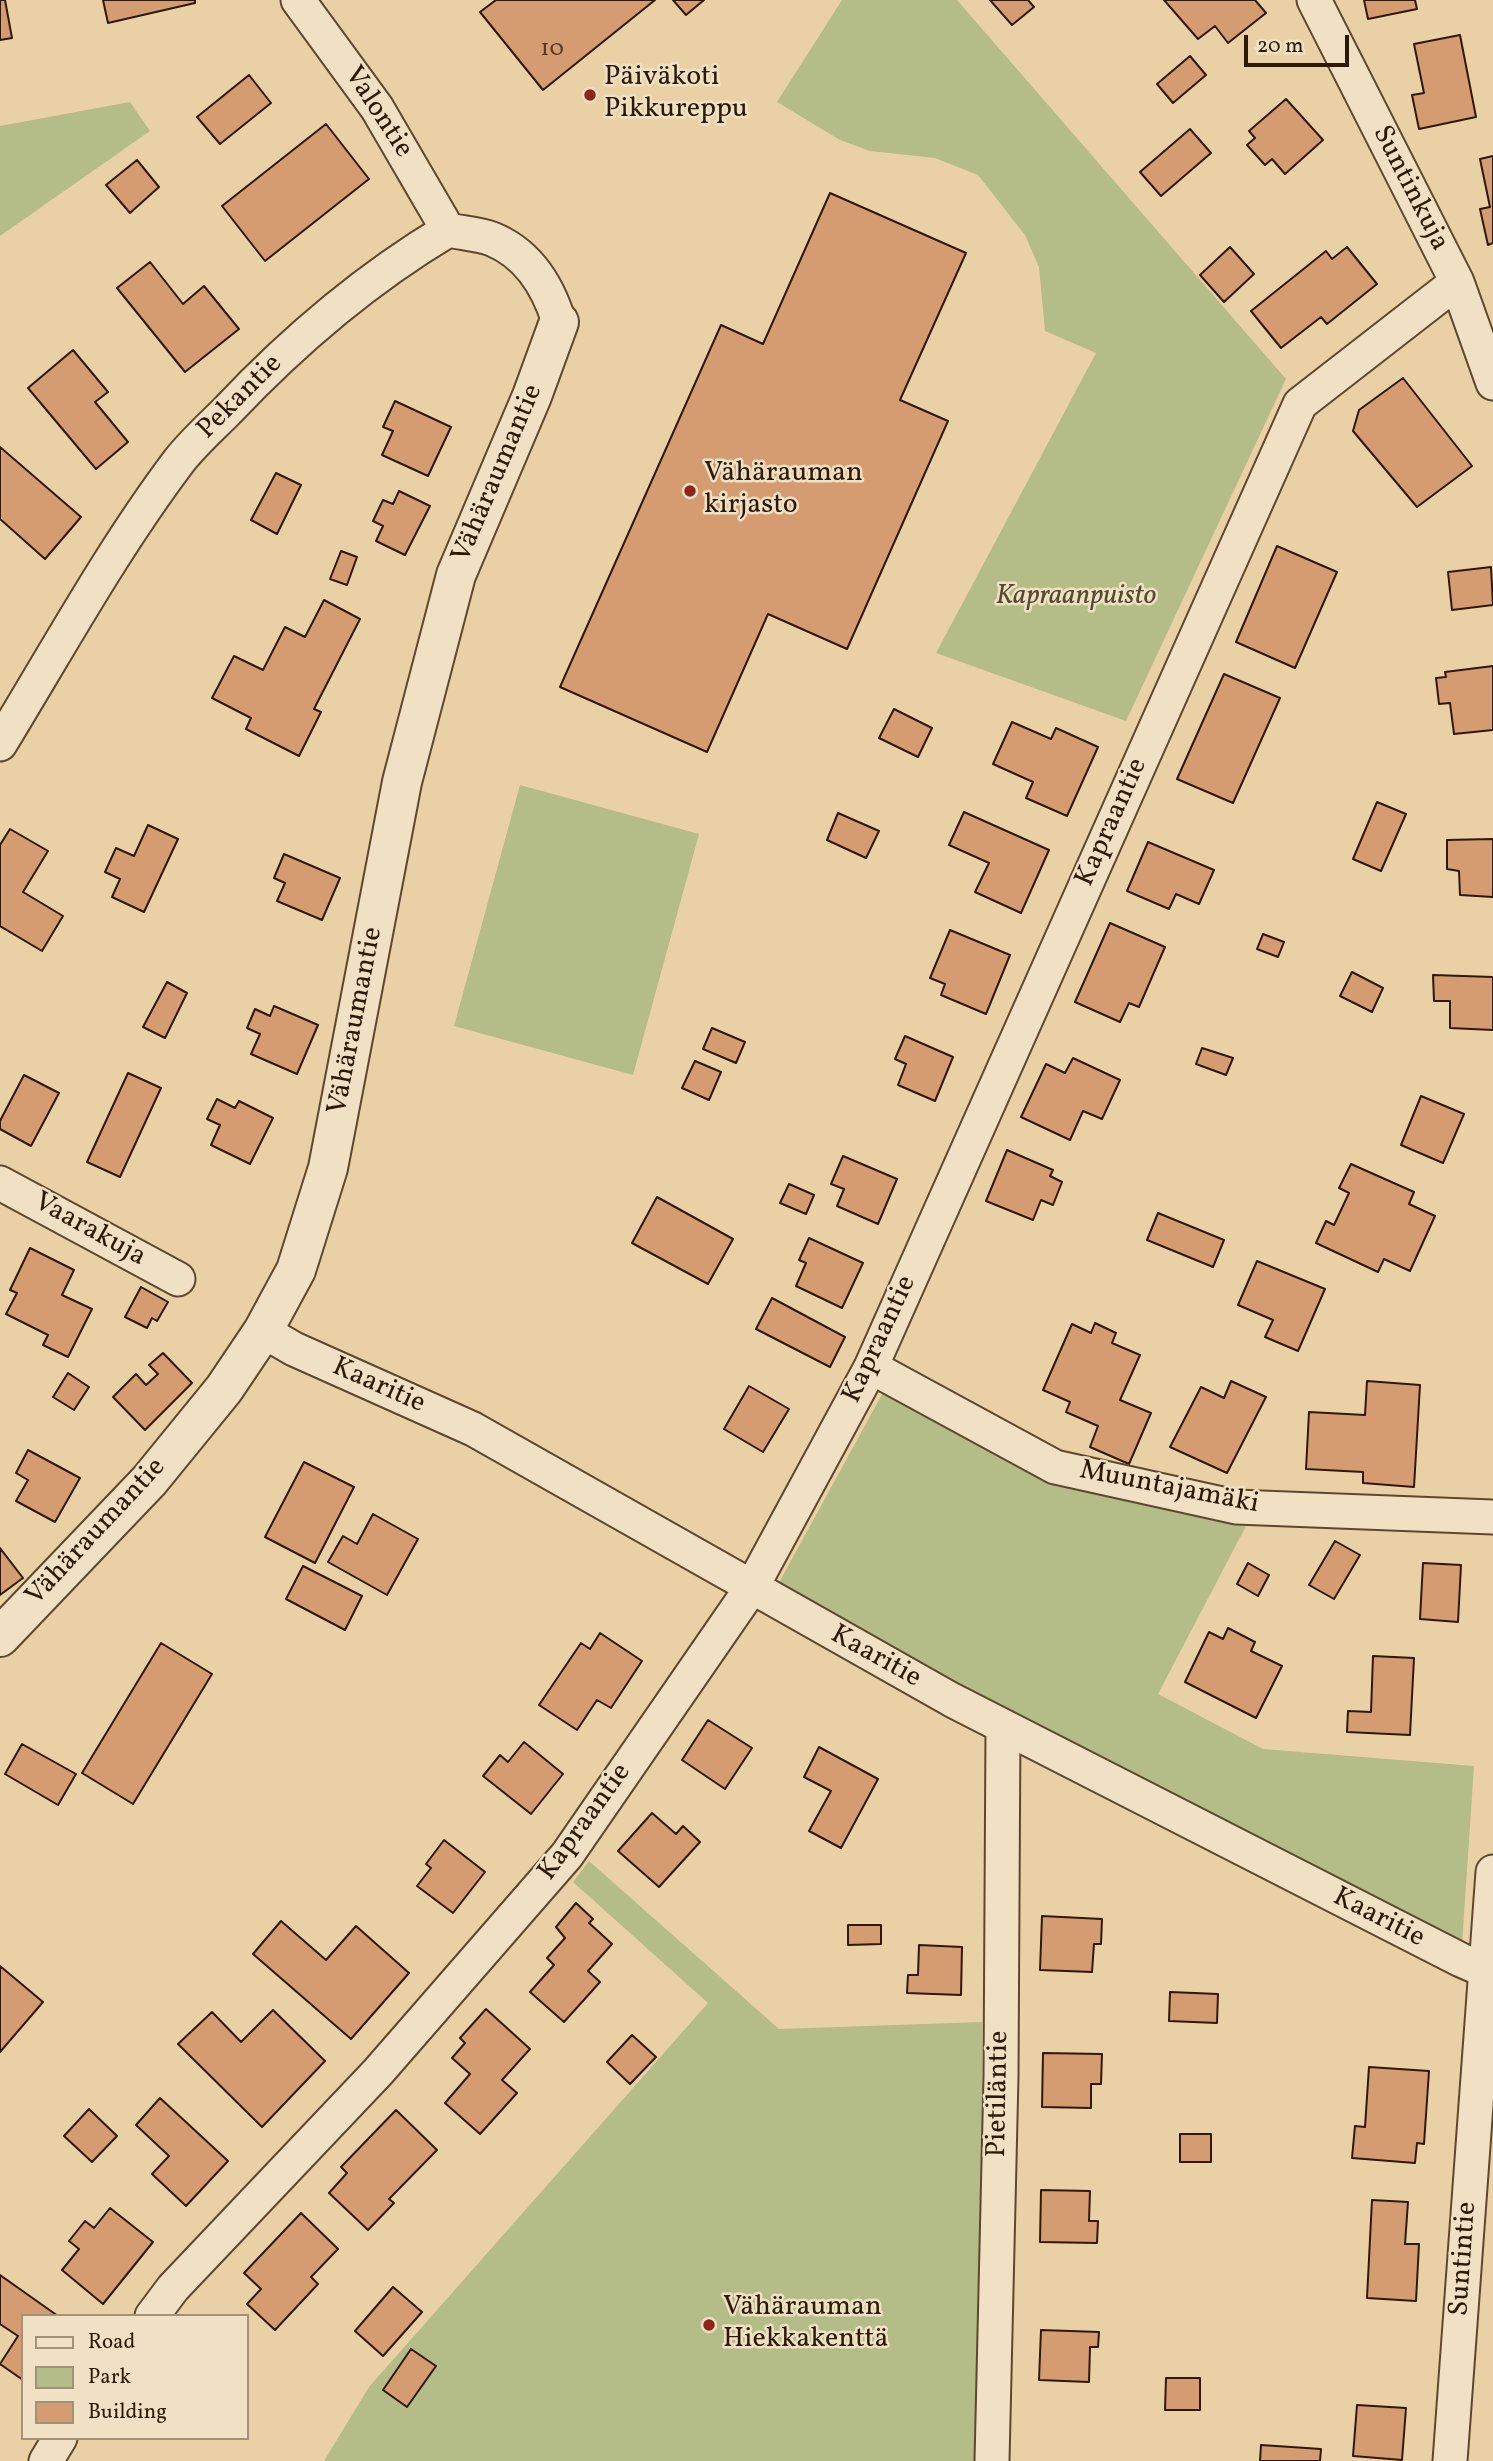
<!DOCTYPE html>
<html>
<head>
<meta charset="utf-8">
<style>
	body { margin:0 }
	#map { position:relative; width:1493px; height:2461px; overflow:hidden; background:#ead1a5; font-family:Vollkorn,serif }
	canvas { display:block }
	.legend { position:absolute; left:21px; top:2314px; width:228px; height:126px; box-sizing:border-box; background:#f1e1c4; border:2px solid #a39178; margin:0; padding:9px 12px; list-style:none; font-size:21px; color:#2e1907 }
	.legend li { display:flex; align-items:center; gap:14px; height:35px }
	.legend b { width:35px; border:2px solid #a39178 }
	.scale { position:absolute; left:1244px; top:35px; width:105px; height:32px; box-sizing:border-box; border:4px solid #2e1907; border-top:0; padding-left:9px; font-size:21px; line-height:24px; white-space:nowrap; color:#2e1907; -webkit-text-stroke:5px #f1e1c4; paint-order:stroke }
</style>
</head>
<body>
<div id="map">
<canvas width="1493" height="2461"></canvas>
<ul class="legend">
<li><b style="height:9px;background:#f1e1c4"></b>Road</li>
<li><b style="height:19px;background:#b4bc88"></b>Park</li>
<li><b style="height:19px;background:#d69c71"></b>Building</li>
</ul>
<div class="scale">20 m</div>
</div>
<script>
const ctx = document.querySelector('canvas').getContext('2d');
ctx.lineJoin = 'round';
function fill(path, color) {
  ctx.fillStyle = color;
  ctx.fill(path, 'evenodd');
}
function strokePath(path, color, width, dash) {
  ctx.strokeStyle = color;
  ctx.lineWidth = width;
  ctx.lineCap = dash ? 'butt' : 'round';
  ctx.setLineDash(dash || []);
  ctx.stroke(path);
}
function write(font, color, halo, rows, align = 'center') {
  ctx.font = font + ' Vollkorn,serif';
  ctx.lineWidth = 5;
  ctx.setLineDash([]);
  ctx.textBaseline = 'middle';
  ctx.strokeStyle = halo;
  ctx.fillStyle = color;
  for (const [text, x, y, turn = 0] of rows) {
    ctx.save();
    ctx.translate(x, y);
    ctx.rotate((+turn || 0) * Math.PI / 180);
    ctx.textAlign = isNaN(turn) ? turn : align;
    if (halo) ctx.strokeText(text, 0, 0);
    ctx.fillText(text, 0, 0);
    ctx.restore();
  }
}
fill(new Path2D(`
	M842,0H957L1286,379L1126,721L936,653L1096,353L1045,331L1039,267L1025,235L978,175L935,158L870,151L840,140L777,102Z
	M130,102L150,131L0,236V126Z
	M520,785L699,834L633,1075L454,1026Z
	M891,1378L1055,1467L1246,1526L1158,1694L1263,1749L1474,1766L1461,1960L770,1599Z
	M589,1861L779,2029L982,2022V2461H324L369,2387L708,2003L573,1882Z`), '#b4bc88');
const building = new Path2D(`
	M0,0H5L12,38L0,40Z
	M103,0H195V3L108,23Z
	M496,0H655L543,90L480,12Z
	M673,0H704L686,15Z
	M990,0H1028L1034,7L1012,25Z
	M1164,0H1255L1266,13L1228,43L1215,26L1198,39Z
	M1364,0H1415L1417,9L1368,19Z
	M1460,35L1476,117L1419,129L1412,95L1424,93L1414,44Z
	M1190,56L1206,75L1173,103L1157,84Z
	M249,75L271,103L220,144L197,117Z
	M1286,99L1323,140L1285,174L1272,159L1265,165L1247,145L1255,138L1249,131Z
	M326,124L369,179L265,261L222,206Z
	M1190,129L1211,153L1161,196L1140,172Z
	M1493,156V243L1488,245L1480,209L1490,207L1480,159Z
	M137,160L159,187L130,213L106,185Z
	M830,193L966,253L900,400L948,421L847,649L768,614L707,752L560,687L721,325L763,344Z
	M1230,247L1254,274L1224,302L1200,275Z
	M1347,247L1377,284L1327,324L1321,317L1281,348L1251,311L1326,251L1332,259Z
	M150,262L183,304L204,286L239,329L185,372L117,288Z
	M73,350L108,392L95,402L128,442L96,469L28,388Z
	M1403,378L1472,466L1417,507L1353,431L1359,410Z
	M395,401L451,427L428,476L382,455L393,431L383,427Z
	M0,447L81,517L45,559L0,519Z
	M276,473L301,485L277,534L251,520Z
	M399,491L430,506L405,555L376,541L383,526L373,521L383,500L393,504Z
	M1277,546L1337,572L1295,668L1236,642Z
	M341,551L357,557L347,585L330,579Z
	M1491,567L1493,605L1452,610L1448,572Z
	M324,600L360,619L314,709L321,712L299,756L246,729L251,718L212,698L234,656L263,670L285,627L305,637Z
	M1493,666V730L1454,734L1450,703L1439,704L1436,678L1446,677L1445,672Z
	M1224,674L1280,698L1233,803L1177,779Z
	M894,709L932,728L918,757L879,738Z
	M1012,722L1051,739L1056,728L1098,747L1067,816L1026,798L1033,782L993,764Z
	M1377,802L1406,814L1381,871L1353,859Z
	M964,812L1049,850L1021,913L975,892L989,863L949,845Z
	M838,813L879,831L866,858L827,840Z
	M148,825L178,839L144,912L112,897L120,879L105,872L116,848L134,856Z
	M10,829L48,851L23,892L63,916L42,951L0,926V845Z
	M1493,839V897L1460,895L1459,871L1447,869V840Z
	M1148,842L1214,870L1199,904L1176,894L1169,909L1127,891Z
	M284,854L340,878L322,920L277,901L285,883L274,878Z
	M1110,923L1165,947L1139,1007L1129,1003L1120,1022L1075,1002Z
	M950,930L1010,955L986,1014L941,995L945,984L930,978Z
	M1263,934L1284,942L1278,957L1257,949Z
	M1352,972L1383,988L1372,1012L1340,996Z
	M1433,975L1493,977V1030L1450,1028V1001H1434Z
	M167,982L187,993L165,1038L143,1027Z
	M274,1006L318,1025L297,1074L251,1054L260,1034L247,1028L255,1009L270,1016Z
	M712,1028L745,1042L736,1063L703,1049Z
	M905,1036L953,1057L935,1101L898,1085L906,1064L895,1059Z
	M1202,1048L1233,1058L1226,1075L1196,1064Z
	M1073,1058L1120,1080L1102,1119L1083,1111L1070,1140L1021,1117L1046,1064L1065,1073Z
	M695,1061L721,1072L709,1100L682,1088Z
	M128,1073L161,1088L120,1177L87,1162Z
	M24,1075L59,1093L31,1146L0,1129V1121Z
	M1421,1096L1464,1114L1443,1163L1401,1145Z
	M217,1099L235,1108L239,1101L273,1118L250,1164L211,1145L220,1125L207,1119Z
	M1007,1150L1053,1170L1050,1176L1062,1182L1053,1205L1041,1200L1033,1220L986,1201Z
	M843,1156L897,1179L878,1224L837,1206L844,1189L831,1184Z
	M1351,1164L1414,1192L1409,1204L1435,1216L1410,1271L1384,1259L1378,1272L1316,1243L1326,1221L1334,1225L1349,1193L1339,1188Z
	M789,1184L814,1195L806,1214L780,1203Z
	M657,1197L733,1239L708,1284L632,1243Z
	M1158,1213L1224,1240L1213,1267L1147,1240Z
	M809,1238L863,1263L842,1308L796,1286L806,1263L799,1260Z
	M30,1248L74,1270L62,1295L92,1309L68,1357L43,1345L48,1335L6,1314L17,1293L10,1290Z
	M1257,1261L1325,1289L1298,1351L1265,1337L1273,1320L1238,1305Z
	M141,1287L168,1302L157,1321L152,1318L147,1328L125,1317Z
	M772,1298L845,1337L830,1367L756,1329Z
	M1095,1323L1116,1333L1112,1343L1140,1355L1120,1400L1151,1413L1129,1464L1090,1447L1098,1426L1066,1412L1070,1402L1043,1390L1072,1324L1091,1333Z
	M163,1353L192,1383L145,1430L113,1397L136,1374L146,1385L158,1374L149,1365Z
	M68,1373L89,1387L74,1410L53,1397Z
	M1231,1381L1266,1397L1227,1473L1170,1447L1201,1387L1224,1398Z
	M1367,1381L1420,1385L1414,1487L1363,1483V1472L1306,1469L1309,1412L1365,1415Z
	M749,1386L789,1409L763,1452L724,1429Z
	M28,1450L80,1478L55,1522L16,1501L28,1480L16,1473Z
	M304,1462L354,1487L315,1563L265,1537Z
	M373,1514L418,1539L387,1595L328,1562L343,1536L357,1544Z
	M1335,1541L1360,1555L1334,1599L1309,1585Z
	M0,1548L23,1578L0,1595Z
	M1248,1563L1269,1575L1258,1596L1237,1584Z
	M1423,1563L1461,1565L1458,1622L1420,1619Z
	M303,1566L362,1596L345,1630L286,1599Z
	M1228,1628L1255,1642L1251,1651L1282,1666L1256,1718L1185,1682L1209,1632L1223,1639Z
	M600,1633L642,1661L611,1708L597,1700L577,1730L539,1705L581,1643L590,1649Z
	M161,1643L212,1674L133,1804L82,1773Z
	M1373,1656L1414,1658L1410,1735L1347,1732L1348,1711L1371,1712Z
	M708,1720L752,1748L725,1789L682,1760Z
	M524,1742L563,1774L531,1814L483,1776L500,1755L508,1762Z
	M22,1744L76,1774L58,1805L5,1774Z
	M819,1747L878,1779L841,1848L809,1831L831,1791L804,1777Z
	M652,1813L676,1834L683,1826L700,1842L659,1887L618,1851Z
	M444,1840L485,1872L453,1913L417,1886L431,1868L426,1864Z
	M576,1903L593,1919L589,1923L612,1944L588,1971L600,1982L564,2022L530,1992L554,1965L547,1958L565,1938L556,1927Z
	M1042,1916L1102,1919L1101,1944H1094L1092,1972L1040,1970Z
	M281,1921L326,1960L356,1926L409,1973L351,2039L253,1954Z
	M848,1925H881V1944L848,1945Z
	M919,1945L962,1947L961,1995L907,1993L908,1975H918Z
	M0,1966L43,2002L0,2052Z
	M1170,1992L1218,1994L1217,2023L1169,2021Z
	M486,2009L530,2049L502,2080L517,2093L480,2134L445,2103L470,2074L452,2058L465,2043L460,2038Z
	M273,2010L325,2061L262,2127L178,2044L212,2012L241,2042Z
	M632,2035L656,2057L630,2084L607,2062Z
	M1043,2053L1102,2054L1101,2084H1091V2108L1042,2107Z
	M1369,2067L1429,2071L1424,2144L1417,2143L1415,2163L1352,2158L1355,2126L1365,2127Z
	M160,2098L228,2161L186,2206L152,2174L169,2156L136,2125Z
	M89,2109L117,2136L92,2162L64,2136Z
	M396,2110L437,2150L389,2199L394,2203L368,2230L329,2193L347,2173L341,2167Z
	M1180,2134H1211V2162H1180Z
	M1041,2190L1090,2191L1089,2221H1098L1097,2243L1040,2242Z
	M1372,2200L1408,2202L1405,2244H1419L1416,2301L1367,2298Z
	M110,2208L153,2242L103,2304L62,2270L79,2249L69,2241L85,2221L94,2228Z
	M301,2213L338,2249L311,2277L318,2284L275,2330L247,2304L261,2289L244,2273Z
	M0,2275L58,2316H23V2380L0,2364L18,2336L0,2324Z
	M393,2287L422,2312L383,2356L355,2331Z
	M1041,2330L1099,2332L1098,2347H1090L1089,2382L1039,2380Z
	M411,2349L436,2366L407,2407L383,2390Z
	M1166,2378H1200V2410H1165Z
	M1357,2405L1406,2408L1402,2460L1353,2456Z
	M1261,2445L1321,2449L1320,2461H1260Z`);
fill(building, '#d69c71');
strokePath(building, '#2e1907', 2);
const minor = new Path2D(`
	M298,0L377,108L448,230
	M1314,0L1457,282L1493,383
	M0,744C58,649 112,550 179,461C193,443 211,427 227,411C293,341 366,279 448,230C462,233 479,234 492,239C529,254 548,286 559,322
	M0,1183L178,1279
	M263,1331L294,1349L473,1429L952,1700L1461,1960L1493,1974
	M871,1367L1055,1467L1236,1507L1493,1517
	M152,2316L173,2288L378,2072L567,1855L752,1587L871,1367L1300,404L1457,282
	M46,2461L60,2438
	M992,2461L1001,2076L1003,1727
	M1450,2461L1493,1872`);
const tertiary = new Path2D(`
	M0,1637L149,1481L224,1389L263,1331L296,1270L328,1168L402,782L456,575L532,396L559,322`);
strokePath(minor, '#5d472e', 37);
strokePath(tertiary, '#5d472e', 42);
strokePath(minor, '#f1e1c4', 33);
strokePath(tertiary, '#f1e1c4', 38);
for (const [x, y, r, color] of [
	[590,95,7,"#8f2418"],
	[690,491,7,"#8f2418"],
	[709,2325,7,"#8f2418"]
]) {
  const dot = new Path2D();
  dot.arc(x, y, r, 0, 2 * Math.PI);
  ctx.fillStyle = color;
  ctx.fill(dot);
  strokePath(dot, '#f1e1c4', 2.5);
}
write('24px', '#583a22', null, [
	["10",552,51]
]);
write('28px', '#2e1907', '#f1e1c4', [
	["Päiväkoti",604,79],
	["Pikkureppu",604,111],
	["Vähärauman",704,475],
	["kirjasto",704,507],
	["Vähärauman",723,2309],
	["Hiekkakenttä",723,2341]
], 'left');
write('28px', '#2e1907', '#f1e1c4', [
	["Valontie",377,113,57],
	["Suntinkuja",1409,189,63],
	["Pekantie",241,398,-45],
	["Vähäraumantie",499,474,-67],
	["Kapraantie",1113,823,-66],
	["Vähäraumantie",357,1021,-79],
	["Vaarakuja",89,1231,29],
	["Kapraantie",881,1340,-65],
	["Kaaritie",378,1387,24],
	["Muuntajamäki",1169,1489,11],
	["Vähäraumantie",97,1533,-47],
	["Kaaritie",875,1658,29],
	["Kapraantie",586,1823,-54],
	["Kaaritie",1378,1919,27],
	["Pietiläntie",1000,2094,-89],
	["Suntintie",1465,2259,-86]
]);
write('italic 28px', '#564a2e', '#f1e1c4', [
	["Kapraanpuisto",1076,598]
]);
</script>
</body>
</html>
